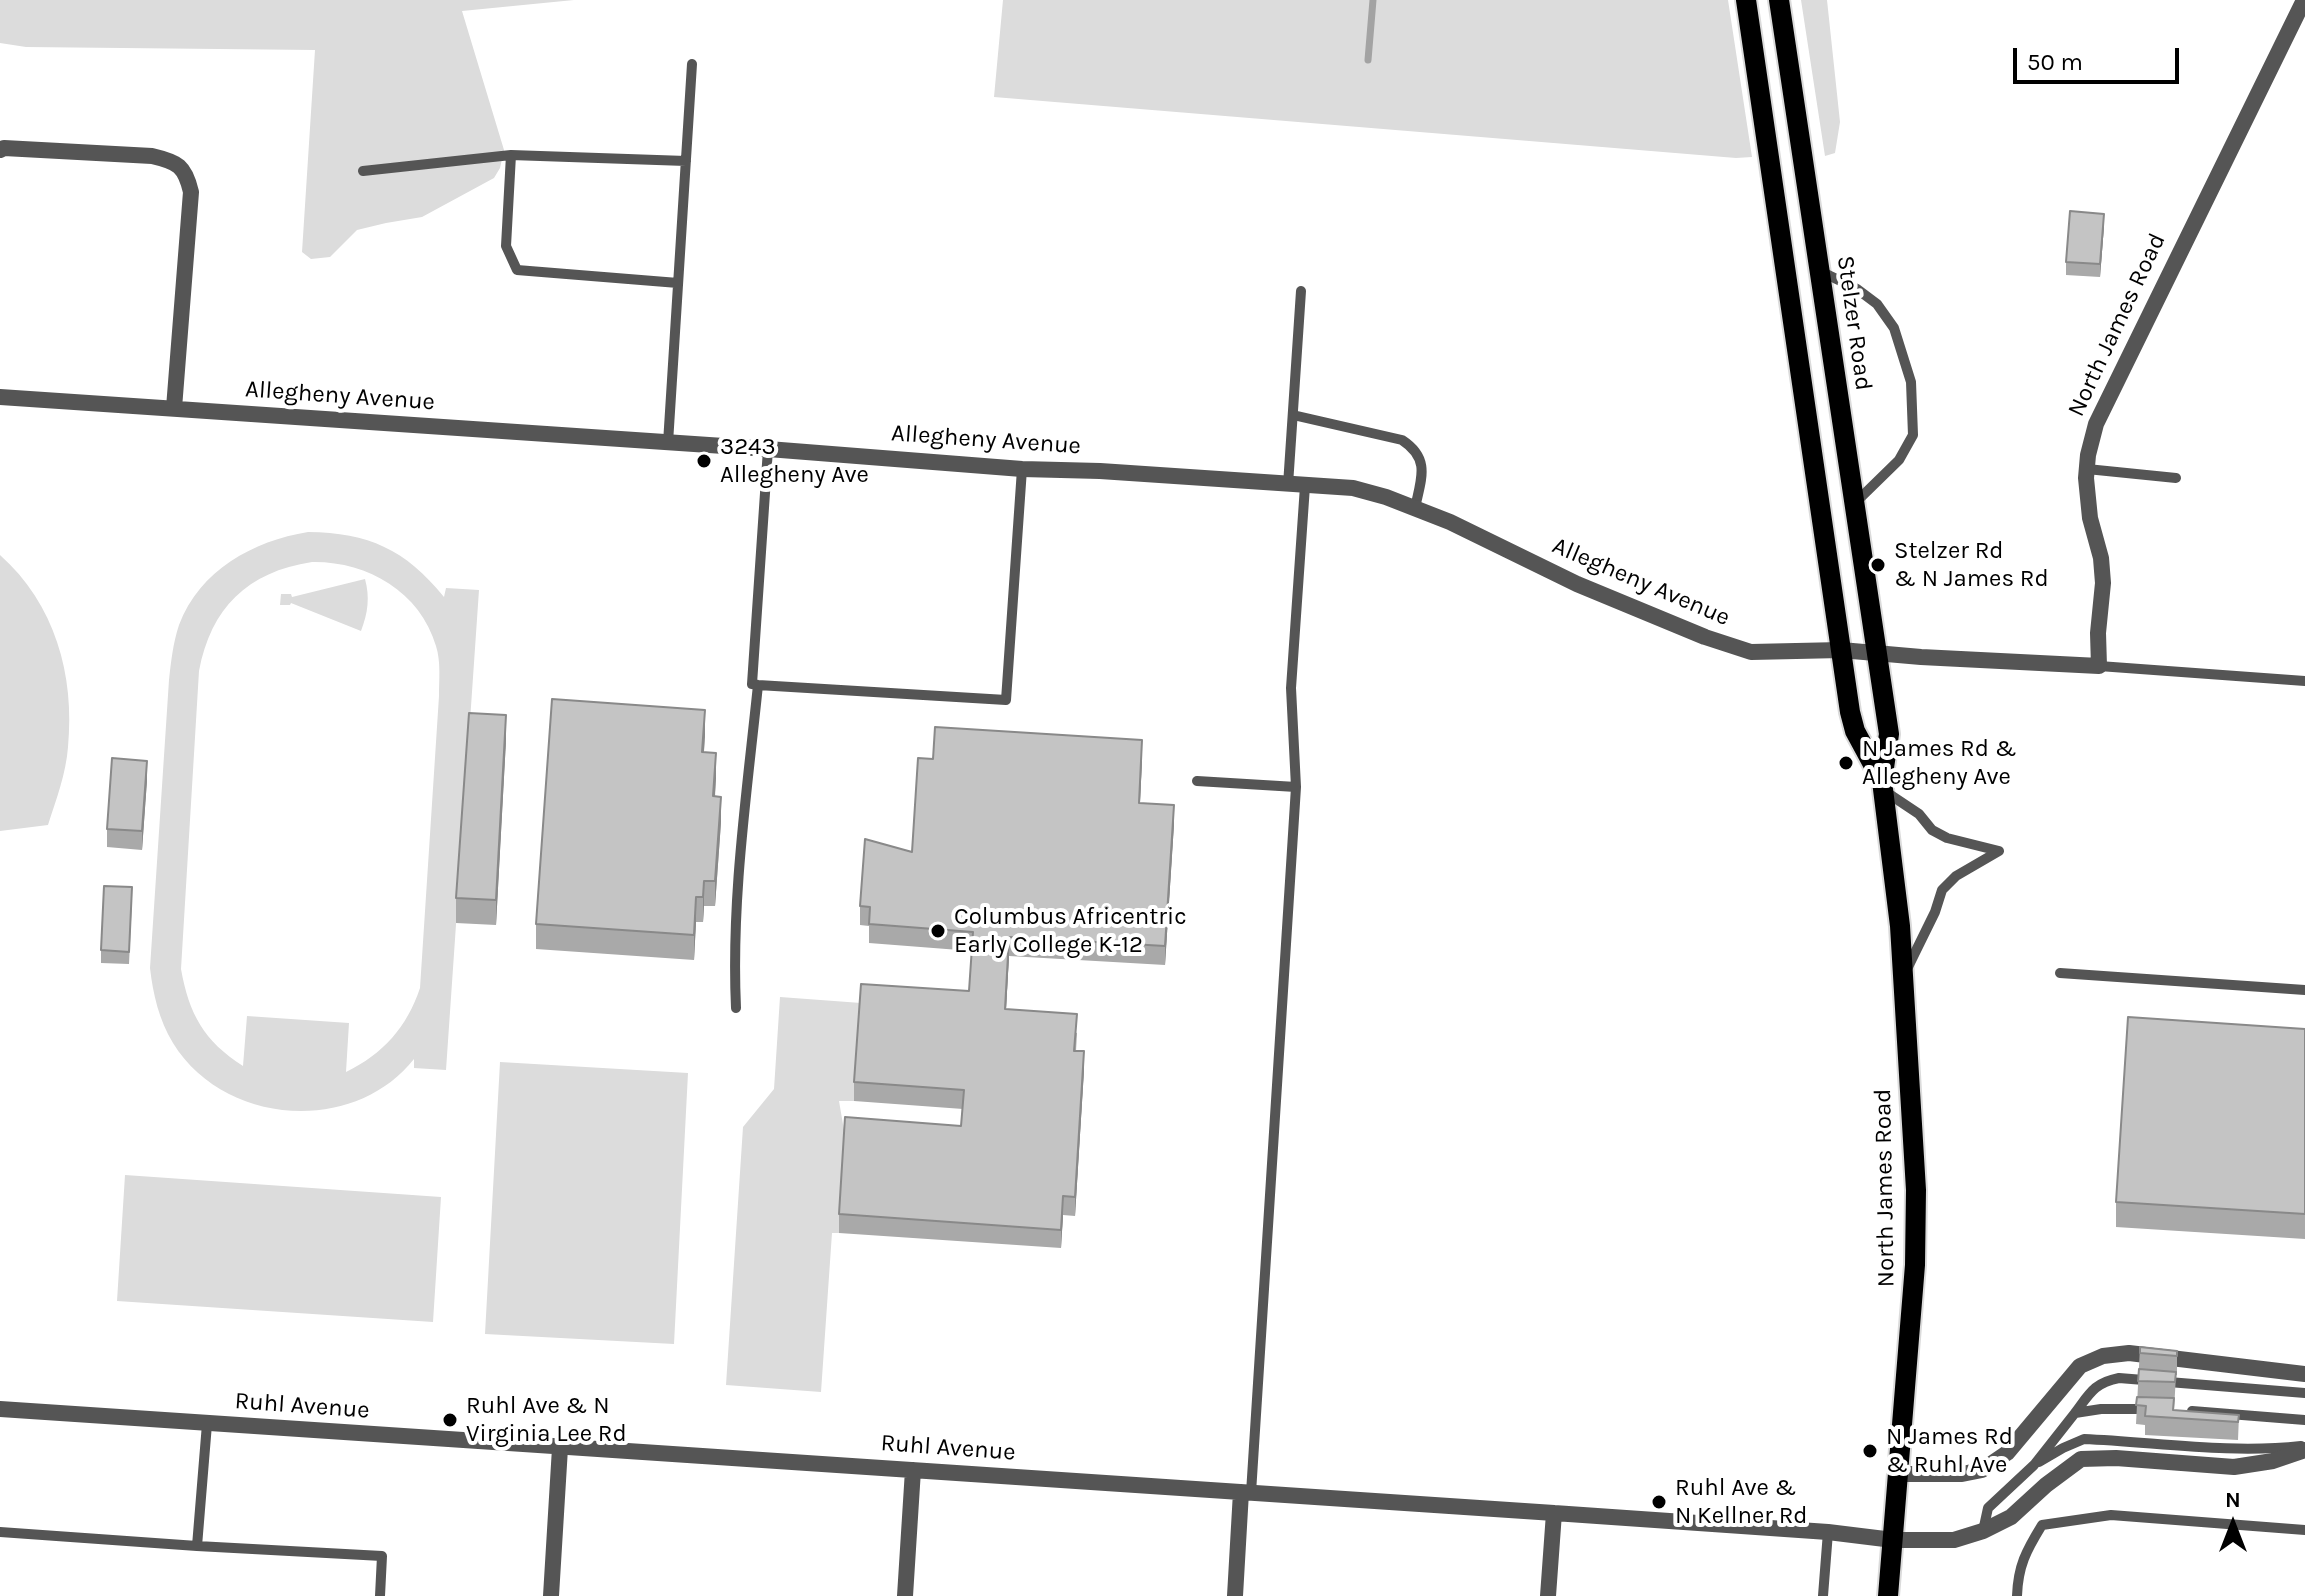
<!DOCTYPE html>
<html>
<head>
<meta charset="utf-8">
<style>
	body { margin:0 }
	#map { position:relative; width:2305px; height:1596px; overflow:hidden; background:#fff; font-family:Karla,sans-serif }
	canvas { display:block }
	.north { position:absolute; left:2193px; top:1484px; width:80px; height:80px; -webkit-text-stroke:6px #fff; paint-order:stroke; rotate:0deg; font-size:22px; font-weight:700; line-height:32px; text-align:center; color:#000 }
	.north::after { content:''; display:block; margin:auto; width:28px; height:36px; background:#000; clip-path:polygon(50% 0,100% 100%,50% 72%,0 100%) }
	.scale { position:absolute; left:2013px; top:48px; width:166px; height:36px; box-sizing:border-box; border:4px solid #000; border-top:0; padding-left:10px; font-size:24px; line-height:28px; white-space:nowrap; color:#000; -webkit-text-stroke:6px #fff; paint-order:stroke }
</style>
</head>
<body>
<div id="map">
<canvas width="2305" height="1596"></canvas>
<div class="north">N</div>
<div class="scale">50 m</div>
</div>
<script>
const ctx = document.querySelector('canvas').getContext('2d');
ctx.lineJoin = 'round';
function fill(path, color) {
  ctx.fillStyle = color;
  ctx.fill(path, 'evenodd');
}
function strokePath(path, color, width, dash) {
  ctx.strokeStyle = color;
  ctx.lineWidth = width;
  ctx.lineCap = dash ? 'butt' : 'round';
  ctx.setLineDash(dash || []);
  ctx.stroke(path);
}
function write(font, color, halo, rows, align = 'center') {
  ctx.font = font + ' Karla,sans-serif';
  ctx.lineWidth = 8;
  ctx.setLineDash([]);
  ctx.textBaseline = 'middle';
  ctx.strokeStyle = halo;
  ctx.fillStyle = color;
  for (const [text, x, y, turn = 0] of rows) {
    ctx.save();
    ctx.translate(x, y);
    ctx.rotate((+turn || 0) * Math.PI / 180);
    ctx.textAlign = isNaN(turn) ? turn : align;
    if (halo) ctx.strokeText(text, 0, 0);
    ctx.fillText(text, 0, 0);
    ctx.restore();
  }
}
fill(new Path2D(`
	M0,0H574L462,11L504,150L500,168L494,178L422,217L386,223L357,230L330,257L311,259L302,252L315,50L26,47L0,43Z
	M1003,0H1728L1752,157L1736,158L994,97Z
	M1801,0H1827L1840,122L1835,153L1825,156Z
	M308,532C369,533 405,549 444,597L446,588L479,590L446,1070L414,1068V1059C354,1135 224,1126 173,1043C159,1020 153,994 150,968L169,680C171,662 173,643 179,625C200,570 253,541 308,532ZM312,562C366,561 420,591 436,646C441,662 439,679 439,696L420,988C407,1027 383,1054 346,1072L349,1023L247,1016L243,1066C204,1041 189,1014 181,969L199,671C211,608 247,572 312,562Z
	M0,555C55,604 75,675 68,747C66,774 56,800 48,825L0,831Z
	M365,579C370,597 368,613 361,631L291,603L290,605H280L281,594H291L292,597Z
	M780,997L861,1003L854,1101H839L845,1136L839,1233H832L821,1392L726,1385L743,1127L774,1089Z
	M500,1062L688,1073L674,1344L485,1334Z
	M125,1175L441,1197L433,1322L117,1301Z`), '#dcdcdc');
strokePath(new Path2D(`
	M1368,60L1373,0`), '#a3a3a3', 7);
const primary = new Path2D(`
	M1746,0L1850,712L1855,731L1882,781
	M1779,0L1889,734L1882,781L1900,926L1916,1190L1915,1265L1888,1596`);
strokePath(primary, '#dbdbdb', 24);
strokePath(new Path2D(`
	M363,171L511,155
	M1820,271L1857,289L1877,304L1894,328L1911,382L1913,435L1899,460L1855,503
	M678,283L517,270L506,246L511,155L686,161
	M1293,415L1402,440C1431,459 1421,479 1415,508
	M668,443L692,64
	M768,449L752,684L758,685L1006,700L1022,469
	M2087,469L2176,478
	M1288,485L1301,291
	M2099,666L2305,681
	M1197,781L1296,787
	M1883,790L1919,814L1932,830L1947,838L1999,851
	M1907,969L1935,912L1942,890L1956,876L1999,851
	M2060,973L2305,990
	M736,1008C731,900 747,792 758,685
	M2192,1411L2305,1420
	M2075,1413C2090,1393 2094,1383 2119,1378L2305,1393
	M207,1424L197,1546L382,1556L380,1596
	M2039,1462L2063,1448L2084,1439C2156,1442 2229,1454 2301,1446
	M1251,1493L1296,787L1291,688L1305,486
	M1983,1531L1988,1508L2034,1465L2075,1413L2101,1409H2148
	M0,1532L197,1546
	M1823,1596L1828,1532
	M2017,1596C2018,1566 2026,1551 2042,1525L2111,1515L2305,1530`), '#555', 10);
strokePath(new Path2D(`
	M0,150L4,148L152,156C178,162 185,166 191,192L174,408
	M0,397L768,449L1022,469L1100,471L1353,488L1386,497L1450,522L1577,584L1705,637L1751,652L1841,650L1921,657L2099,666L2098,633L2103,583L2101,558L2090,518L2086,478L2088,455L2096,424L2304,0
	M0,1409L1554,1513L1828,1532L1893,1540H1954L1983,1531L2011,1517L2046,1485L2081,1459L2116,1458L2234,1467L2273,1461L2305,1450
	M1898,1474H1962L1982,1470L2007,1453L2080,1366L2103,1356L2129,1353L2305,1374
	M551,1596L560,1448
	M905,1596L913,1470
	M1235,1596L1241,1492
	M1548,1596L1554,1513`), '#555', 16);
strokePath(primary, '#000', 20);
fill(new Path2D(`
	M2104,226L2100,277L2066,275V262Z
	M705,735L704,752L716,778L715,797L721,822L715,906H704L703,922H696L694,960L536,949V924Z
	M506,740L496,925L456,923V898Z
	M933,759H1142L1140,803L1174,824L1165,965L1009,956L1006,1009L1077,1033L1076,1051L1084,1070L1075,1216L1063,1215L1061,1248L839,1233V1214L961,1126L963,1109L854,1101V1082L969,991L972,951L869,943V926L860,925V906L912,852Z
	M147,780L142,850L107,847V829Z
	M132,900L129,964L101,963V950Z
	M2305,1029V1239L2116,1227V1202Z
	M2140,1347L2177,1351V1375H2176L2174,1410L2239,1415L2238,1440L2145,1435V1425L2136,1424Z`), '#a9a9a9');
fill(new Path2D(`
	M2104,214V226L2100,277V264Z
	M705,710V735L702,777V752Z
	M506,715V740L496,925V900Z
	M1142,740V759L1139,822V803Z
	M716,753V778L713,821V796Z
	M147,761V780L142,850V831Z
	M721,797V822L715,906V881Z
	M1174,805V824L1165,965V946Z
	M704,881V906L703,922V897Z
	M696,897V922L694,960V935Z
	M1009,937V956L1005,1028V1009Z
	M1084,1051V1070L1075,1216V1197Z
	M1063,1196V1215L1061,1248V1230Z`), '#898989');
const building = new Path2D(`
	M2070,211L2104,214L2100,264L2066,262Z
	M552,699L705,710L702,752L716,753L713,796L721,797L715,881H704L703,897H696L694,935L536,924Z
	M469,713L506,715L496,900L456,898Z
	M935,727L1142,740L1139,803L1174,805L1165,946L1009,937L1005,1009L1077,1014L1074,1051H1084L1075,1197L1063,1196L1061,1230L839,1214L845,1117L961,1126L964,1090L854,1082L861,984L969,991L973,932L869,924L870,907L860,906L865,839L912,852L918,758L933,759Z
	M112,758L147,761L142,831L107,829Z
	M104,886L132,887L129,952L101,950Z
	M2128,1017L2305,1029V1214L2116,1202Z
	M2140,1347L2177,1351V1356L2140,1353Z
	M2139,1369L2176,1372L2175,1382L2138,1381Z
	M2137,1397L2174,1398L2173,1410L2239,1415L2238,1422L2145,1416L2146,1406L2136,1405Z`);
fill(building, '#c4c4c4');
strokePath(building, '#898989', 2);
for (const [x, y, r, color] of [
	[704,461,8,"#000"],
	[1878,565,8,"#000"],
	[1846,763,8,"#000"],
	[938,931,8,"#000"],
	[450,1420,8,"#000"],
	[1870,1451,8,"#000"],
	[1659,1502,8,"#000"]
]) {
  const dot = new Path2D();
  dot.arc(x, y, r, 0, 2 * Math.PI);
  ctx.fillStyle = color;
  ctx.fill(dot);
  strokePath(dot, '#fff', 3);
}
write('24px', '#000', '#fff', [
	["Stelzer Road",1854,323,82],
	["North James Road",2117,325,-65],
	["Allegheny Avenue",340,396,4],
	["Allegheny Avenue",986,440,4],
	["Allegheny Avenue",1641,582,23],
	["North James Road",1885,1188,-91],
	["Ruhl Avenue",302,1406,4],
	["Ruhl Avenue",948,1448,4]
]);
write('24px', '#000', '#fff', [
	["3243",720,447],
	["Allegheny Ave",720,475],
	["Stelzer Rd",1894,551],
	["& N James Rd",1894,579],
	["N James Rd &",1862,749],
	["Allegheny Ave",1862,777],
	["Columbus Africentric",954,917],
	["Early College K-12",954,945],
	["Ruhl Ave & N",466,1406],
	["Virginia Lee Rd",466,1434],
	["N James Rd",1886,1437],
	["& Ruhl Ave",1886,1465],
	["Ruhl Ave &",1675,1488],
	["N Kellner Rd",1675,1516]
], 'left');
</script>
</body>
</html>
